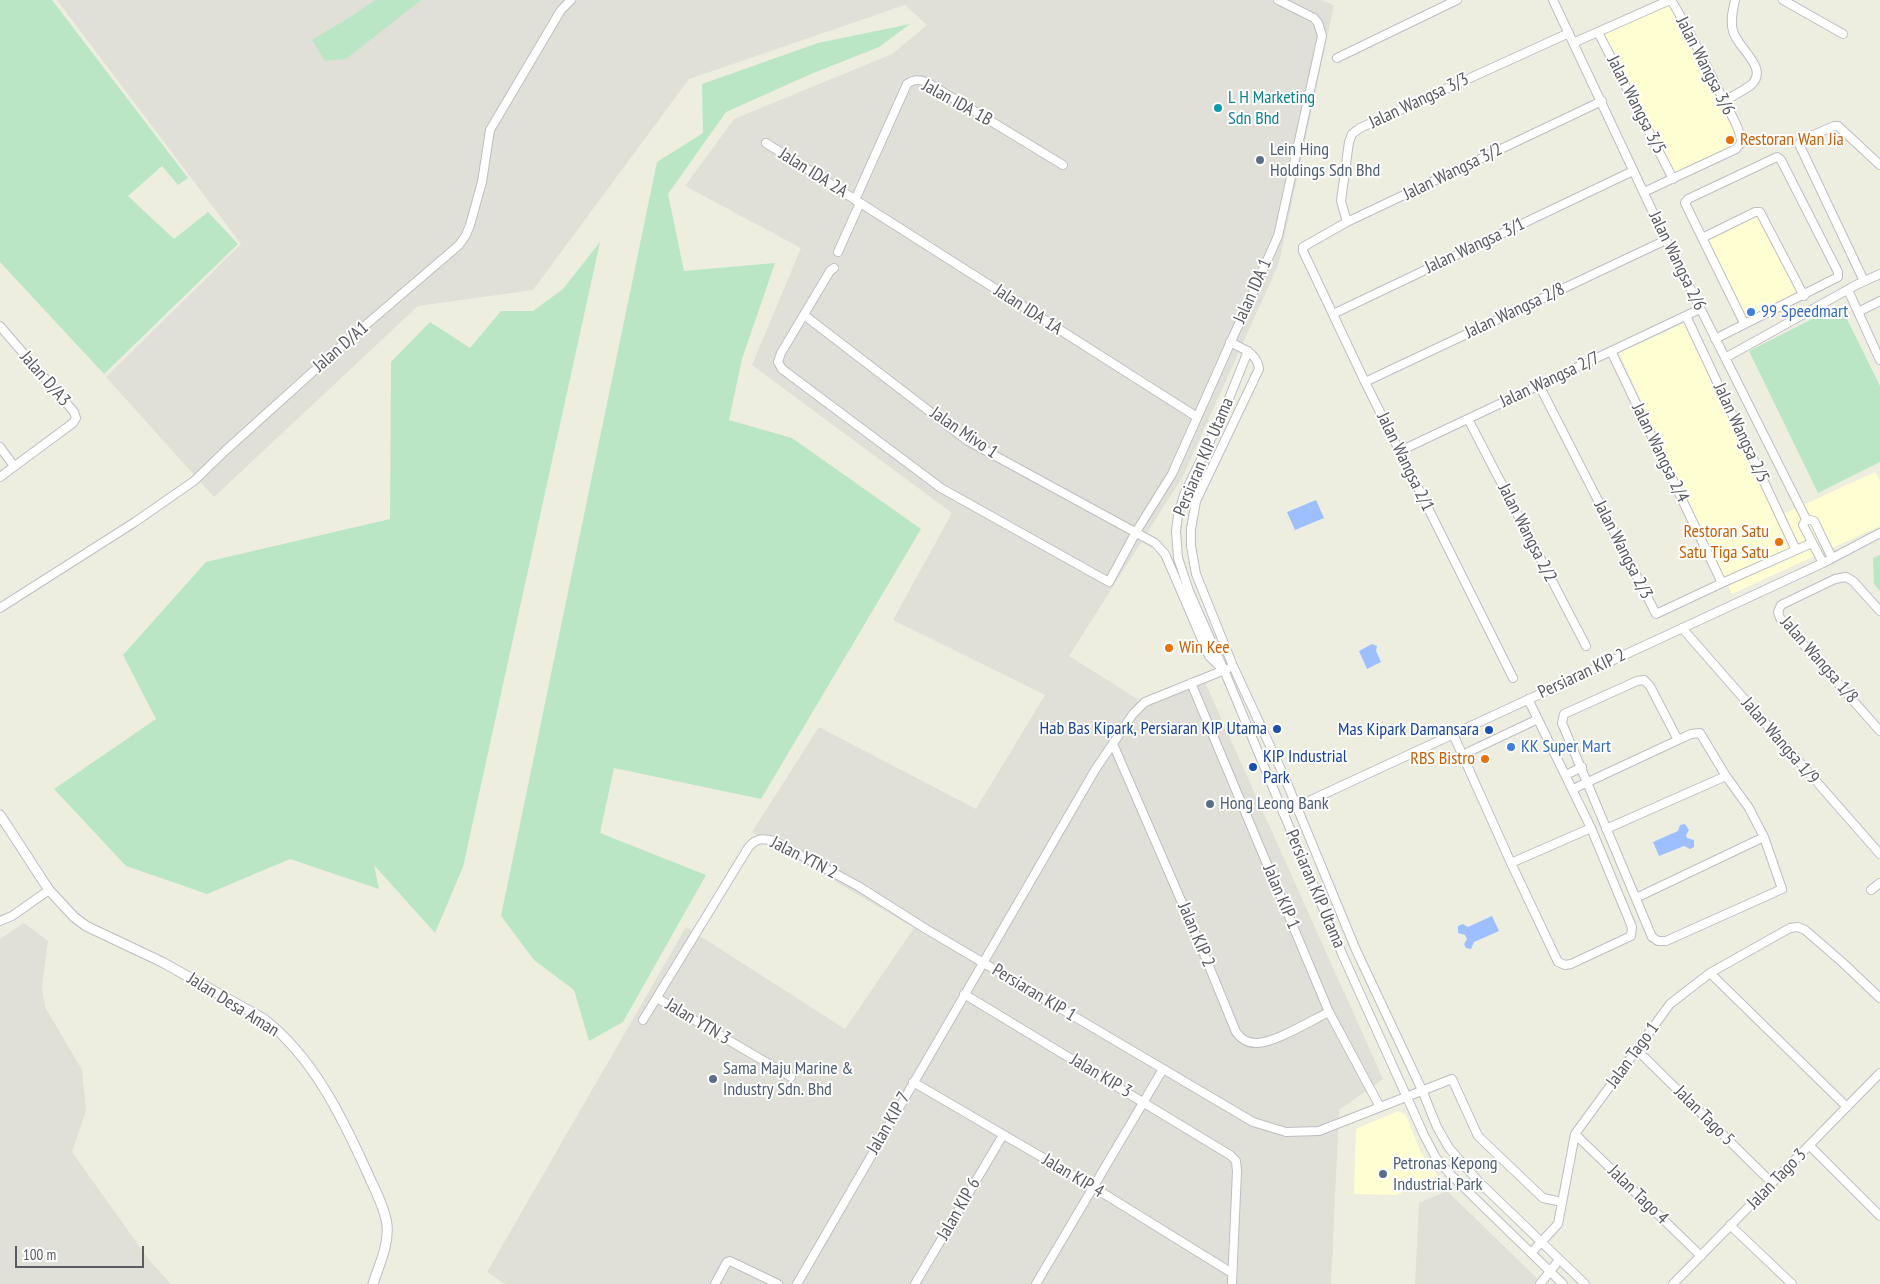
<!DOCTYPE html>
<html>
<head>
<meta charset="utf-8">
<style>
	body { margin:0 }
	#map { position:relative; width:1880px; height:1284px; overflow:hidden; background:#edede0; font-family:"PT Sans Narrow",sans-serif }
	canvas { display:block }
	.scale { position:absolute; left:15px; top:1246px; width:129px; height:22px; box-sizing:border-box; border:2px solid #595b62; border-top:0; padding-left:6px; font-size:15px; line-height:18px; white-space:nowrap; color:#595b62; -webkit-text-stroke:4px #fff; paint-order:stroke }
</style>
</head>
<body>
<div id="map">
<canvas width="1880" height="1284"></canvas>
<div class="scale">100 m</div>
</div>
<script>
const ctx = document.querySelector('canvas').getContext('2d');
ctx.lineJoin = 'round';
function fill(path, color) {
  ctx.fillStyle = color;
  ctx.fill(path, 'evenodd');
}
function strokePath(path, color, width, dash) {
  ctx.strokeStyle = color;
  ctx.lineWidth = width;
  ctx.lineCap = dash ? 'butt' : 'round';
  ctx.setLineDash(dash || []);
  ctx.stroke(path);
}
function write(font, color, halo, rows, align = 'center') {
  ctx.font = font + ' "PT Sans Narrow",sans-serif';
  ctx.lineWidth = 4;
  ctx.setLineDash([]);
  ctx.textBaseline = 'middle';
  ctx.strokeStyle = halo;
  ctx.fillStyle = color;
  for (const [text, x, y, turn = 0] of rows) {
    ctx.save();
    ctx.translate(x, y);
    ctx.rotate((+turn || 0) * Math.PI / 180);
    ctx.textAlign = isNaN(turn) ? turn : align;
    if (halo) ctx.strokeText(text, 0, 0);
    ctx.fillText(text, 0, 0);
    ctx.restore();
  }
}
fill(new Path2D(`
	M1670,4L1737,138L1735,145L1675,175L1602,33Z
	M1757,215L1798,295L1746,319L1706,241Z
	M1685,323L1777,517L1875,472L1880,481V526L1732,594L1619,353Z
	M1398,1111L1406,1115L1421,1153L1438,1176L1396,1195L1354,1194L1356,1129Z`), '#fffed3');
fill(new Path2D(`
	M57,0H1321L1334,5L1279,263L1183,476L1069,656L1139,700L1203,678L1383,1079L1339,1110L1331,1284H505L487,1272L686,927L845,1029L914,928L752,832L819,727L976,809L1045,695L893,620L952,513L752,365L801,248L685,186L734,119L892,54L927,25L905,5L689,79L533,290L418,306L214,497L106,377L241,244Z
	M24,923L48,941L42,987L45,1007L82,1070L86,1111L72,1152L149,1260L171,1284H0V939Z
	M1447,1191L1543,1284H1415L1419,1203Z`), '#e0e0d8');
fill(new Path2D(`
	M0,0H52L188,178L178,185L162,166L128,196L174,239L208,212L238,244L104,374L0,262Z
	M375,0H421L346,59L325,61L312,40L355,14Z
	M910,24L879,47L811,74L726,112L668,194L684,271L775,263L742,359L729,420L792,438L921,529L761,799L614,768L600,833L706,875L623,1022L589,1041L574,990L534,960L501,916L657,162L703,133L702,84L818,43Z
	M600,242L463,867L435,933L374,865L379,889L290,859L207,894L126,866L54,789L156,719L123,655L206,562L390,519L391,362L430,322L470,348L501,311H533L563,289Z
	M1840,305L1880,386V462L1818,493L1749,351Z
	M1880,555V591L1874,584L1873,558Z`), '#bbe6c5');
fill(new Path2D(`
	M1316,500L1324,518L1295,530L1287,512Z
	M1372,644L1377,646L1376,651L1381,662L1367,669L1359,651Z
	M1685,824L1689,830L1686,835L1687,838L1694,840V847L1690,849L1684,846L1659,856L1653,842L1678,831L1680,825Z
	M1492,916L1499,931L1474,942L1471,949L1466,948L1464,944L1467,939L1465,935L1458,933V926L1463,924L1468,927Z`), '#9ebfff');
const minor = new Path2D(`
	M1553,0L1666,240L1806,519L1814,521L1832,558
	M1783,0L1843,34
	M1598,32L1673,179
	M1573,43L1670,0
	M1337,58L1457,0
	M1724,101C1733,96 1743,91 1751,85C1770,68 1737,48 1733,31C1730,21 1733,9 1735,0
	M766,143L1197,417
	M1644,192L1736,149L1741,143C1741,128 1728,110 1722,97C1705,64 1690,31 1671,0
	M855,200L907,84C914,79 920,79 928,83L1063,165
	M1347,222L1341,201L1349,142L1352,134L1360,128L1569,33
	M1702,238L1755,212H1760L1804,296
	M838,252L860,203
	M834,268L830,271L781,353L778,362L782,369L941,488L1109,582L1136,532L1172,474L1278,236L1322,36L1318,23L1314,18L1278,0
	M1864,281L1799,144L1802,140L1834,126H1838L1880,165
	M1848,290L1880,360
	M1858,312L1880,301
	M1333,314L1633,171
	M804,315L968,441L1155,543L1165,554L1209,656L1221,668
	M1686,316L1796,550
	M0,326L74,412L76,418L73,423L0,477
	M1715,339L1838,277V272L1781,160L1777,157L1688,199L1685,203L1744,323
	M1230,342C1243,349 1257,353 1259,369L1196,501L1191,529V546L1196,574L1233,666L1284,776L1356,950L1422,1090L1437,1127L1449,1148L1478,1181L1585,1284
	M1248,351L1222,416L1184,495L1178,515L1176,531L1178,558L1189,591L1224,670L1343,956L1424,1135L1436,1158L1450,1174L1563,1284
	M1611,351L1722,583
	M1725,358L1856,285L1880,274
	M1365,382L1666,240
	M1539,385L1656,614L1722,583L1812,543
	M1468,419L1586,646
	M0,447L14,466
	M1400,451L1700,309
	M1806,519L1803,525L1823,563
	M0,608L135,522L194,481L226,450L347,341L459,245L466,235L470,225L482,182L490,130L561,10L571,0
	M1880,611L1853,581L1846,577L1835,579L1781,605L1778,612L1780,618L1880,731
	M1682,628L1880,854
	M1513,678L1365,382L1303,251V247L1347,222L1602,101
	M1191,683L1329,1012L1380,1107
	M1453,734L1511,863L1558,962L1565,965L1571,964L1631,936L1632,927L1591,828L1528,699
	M1113,744L1200,944L1236,1032C1241,1039 1247,1043 1256,1043C1273,1044 1312,1020 1329,1012
	M1462,755L1538,719
	M1566,775L1582,767
	M1573,789L1678,740L1691,734L1700,733L1726,776L1749,808L1764,837L1782,889L1666,941H1658L1652,937L1562,723L1564,714L1637,681L1644,680L1650,686L1678,740
	M1283,813L1823,563L1880,533
	M1606,829L1726,776
	M1511,863L1591,828
	M1871,890L1880,883
	M1636,898L1764,837
	M0,921L12,916L49,890
	M1710,973L1847,1107
	M964,994L1230,1155L1236,1161L1237,1171L1232,1284
	M657,998L791,1077
	M643,1020L748,848C756,838 762,838 774,841L858,886L926,929L1253,1122L1286,1132L1319,1131L1452,1079L1478,1136L1543,1198L1562,1202
	M1636,1049L1772,1183
	M913,1082L1093,1187L1232,1273
	M1575,1134L1701,1256
	M1809,1145L1880,1216
	M1730,1225L1792,1284
	M1532,1252L1558,1224L1575,1134L1670,1004L1710,973L1790,928L1798,927L1805,930L1842,962L1880,998
	M715,1284L727,1262L730,1261L778,1284
	M797,1284L1095,770L1133,714L1145,702L1227,669
	M915,1284L1003,1135
	M1036,1284L1163,1069
	M1540,1284L1559,1260
	M1673,1284L1880,1073`);
const tertiary = new Path2D(`
	M0,815L49,890L74,917L86,926L162,962L264,1019C313,1057 342,1117 367,1172C374,1188 385,1208 387,1225C389,1245 379,1265 373,1284`);
strokePath(minor, '#bdbec5', 10);
strokePath(tertiary, '#bdbec5', 11);
strokePath(minor, '#fff', 8);
strokePath(tertiary, '#fff', 9);
for (const [x, y, r, color] of [
	[1218,108,5,"#0f9aa8"],
	[1730,140,5,"#e8710a"],
	[1260,160,5,"#5c6f8a"],
	[1751,312,5,"#3f7fe0"],
	[1779,542,5,"#e8710a"],
	[1169,648,5,"#e8710a"],
	[1277,729,5,"#1a4fb4"],
	[1489,730,5,"#1a4fb4"],
	[1511,747,5,"#3f7fe0"],
	[1485,759,5,"#e8710a"],
	[1253,767,5,"#1a4fb4"],
	[1210,804,5,"#5c6f8a"],
	[713,1079,5,"#5c6f8a"],
	[1383,1174,5,"#5c6f8a"]
]) {
  const dot = new Path2D();
  dot.arc(x, y, r, 0, 2 * Math.PI);
  ctx.fillStyle = color;
  ctx.fill(dot);
  strokePath(dot, '#fff', 2);
}
write('18px', '#595b62', '#fff', [
	["Jalan Wangsa 3/6",1705,66,63],
	["Jalan Wangsa 3/3",1419,101,-25],
	["Jalan IDA 1B",957,103,29],
	["Jalan Wangsa 3/5",1636,105,63],
	["Jalan Wangsa 3/2",1453,172,-26],
	["Jalan IDA 2A",813,173,32],
	["Jalan Wangsa 3/1",1475,246,-25],
	["Jalan Wangsa 2/6",1677,261,64],
	["Jalan IDA 1",1253,291,-66],
	["Jalan IDA 1A",1028,310,33],
	["Jalan Wangsa 2/8",1515,311,-25],
	["Jalan D/A1",341,347,-41],
	["Jalan D/A3",45,379,49],
	["Jalan Wangsa 2/7",1550,380,-25],
	["Jalan Mivo 1",964,433,34],
	["Jalan Wangsa 2/5",1741,433,65],
	["Jalan Wangsa 2/4",1660,453,64],
	["Persiaran KIP Utama",1204,457,-67],
	["Jalan Wangsa 2/1",1405,462,64],
	["Jalan Wangsa 2/2",1527,533,63],
	["Jalan Wangsa 2/3",1623,550,63],
	["Jalan Wangsa 1/8",1819,660,49],
	["Persiaran KIP 2",1582,674,-25],
	["Jalan Wangsa 1/9",1780,741,49],
	["Jalan YTN 2",804,858,27],
	["Persiaran KIP Utama",1315,889,67],
	["Jalan KIP 1",1281,897,67],
	["Jalan KIP 2",1196,935,67],
	["Persiaran KIP 1",1034,993,31],
	["Jalan Desa Aman",233,1005,32],
	["Jalan YTN 3",698,1022,31],
	["Jalan Tago 1",1633,1055,-54],
	["Jalan KIP 3",1101,1076,31],
	["Jalan Tago 5",1704,1116,45],
	["Jalan KIP 7",889,1123,-60],
	["Jalan KIP 4",1073,1176,31],
	["Jalan Tago 3",1777,1179,-46],
	["Jalan Tago 4",1638,1195,44],
	["Jalan KIP 6",959,1209,-60]
]);
write('18px', '#0d838f', '#fff', [
	["L H Marketing",1228,98],
	["Sdn Bhd",1228,119]
], 'left');
write('18px', '#c56008', '#fff', [
	["Restoran Wan Jia",1740,140],
	["Restoran Satu",1769,532,"right"],
	["Satu Tiga Satu",1769,553,"right"],
	["Win Kee",1179,648],
	["RBS Bistro",1475,759,"right"]
], 'left');
write('18px', '#4e5e75', '#fff', [
	["Lein Hing",1270,150],
	["Holdings Sdn Bhd",1270,171],
	["Hong Leong Bank",1220,804],
	["Sama Maju Marine &",723,1069],
	["Industry Sdn. Bhd",723,1090],
	["Petronas Kepong",1393,1164],
	["Industrial Park",1393,1185]
], 'left');
write('18px', '#366cbe', '#fff', [
	["99 Speedmart",1761,312],
	["KK Super Mart",1521,747]
], 'left');
write('18px', '#164399', '#fff', [
	["Hab Bas Kipark, Persiaran KIP Utama",1267,729],
	["Mas Kipark Damansara",1479,730],
	["KIP Industrial",1263,757,"left"],
	["Park",1263,778,"left"]
], 'right');
</script>
</body>
</html>
